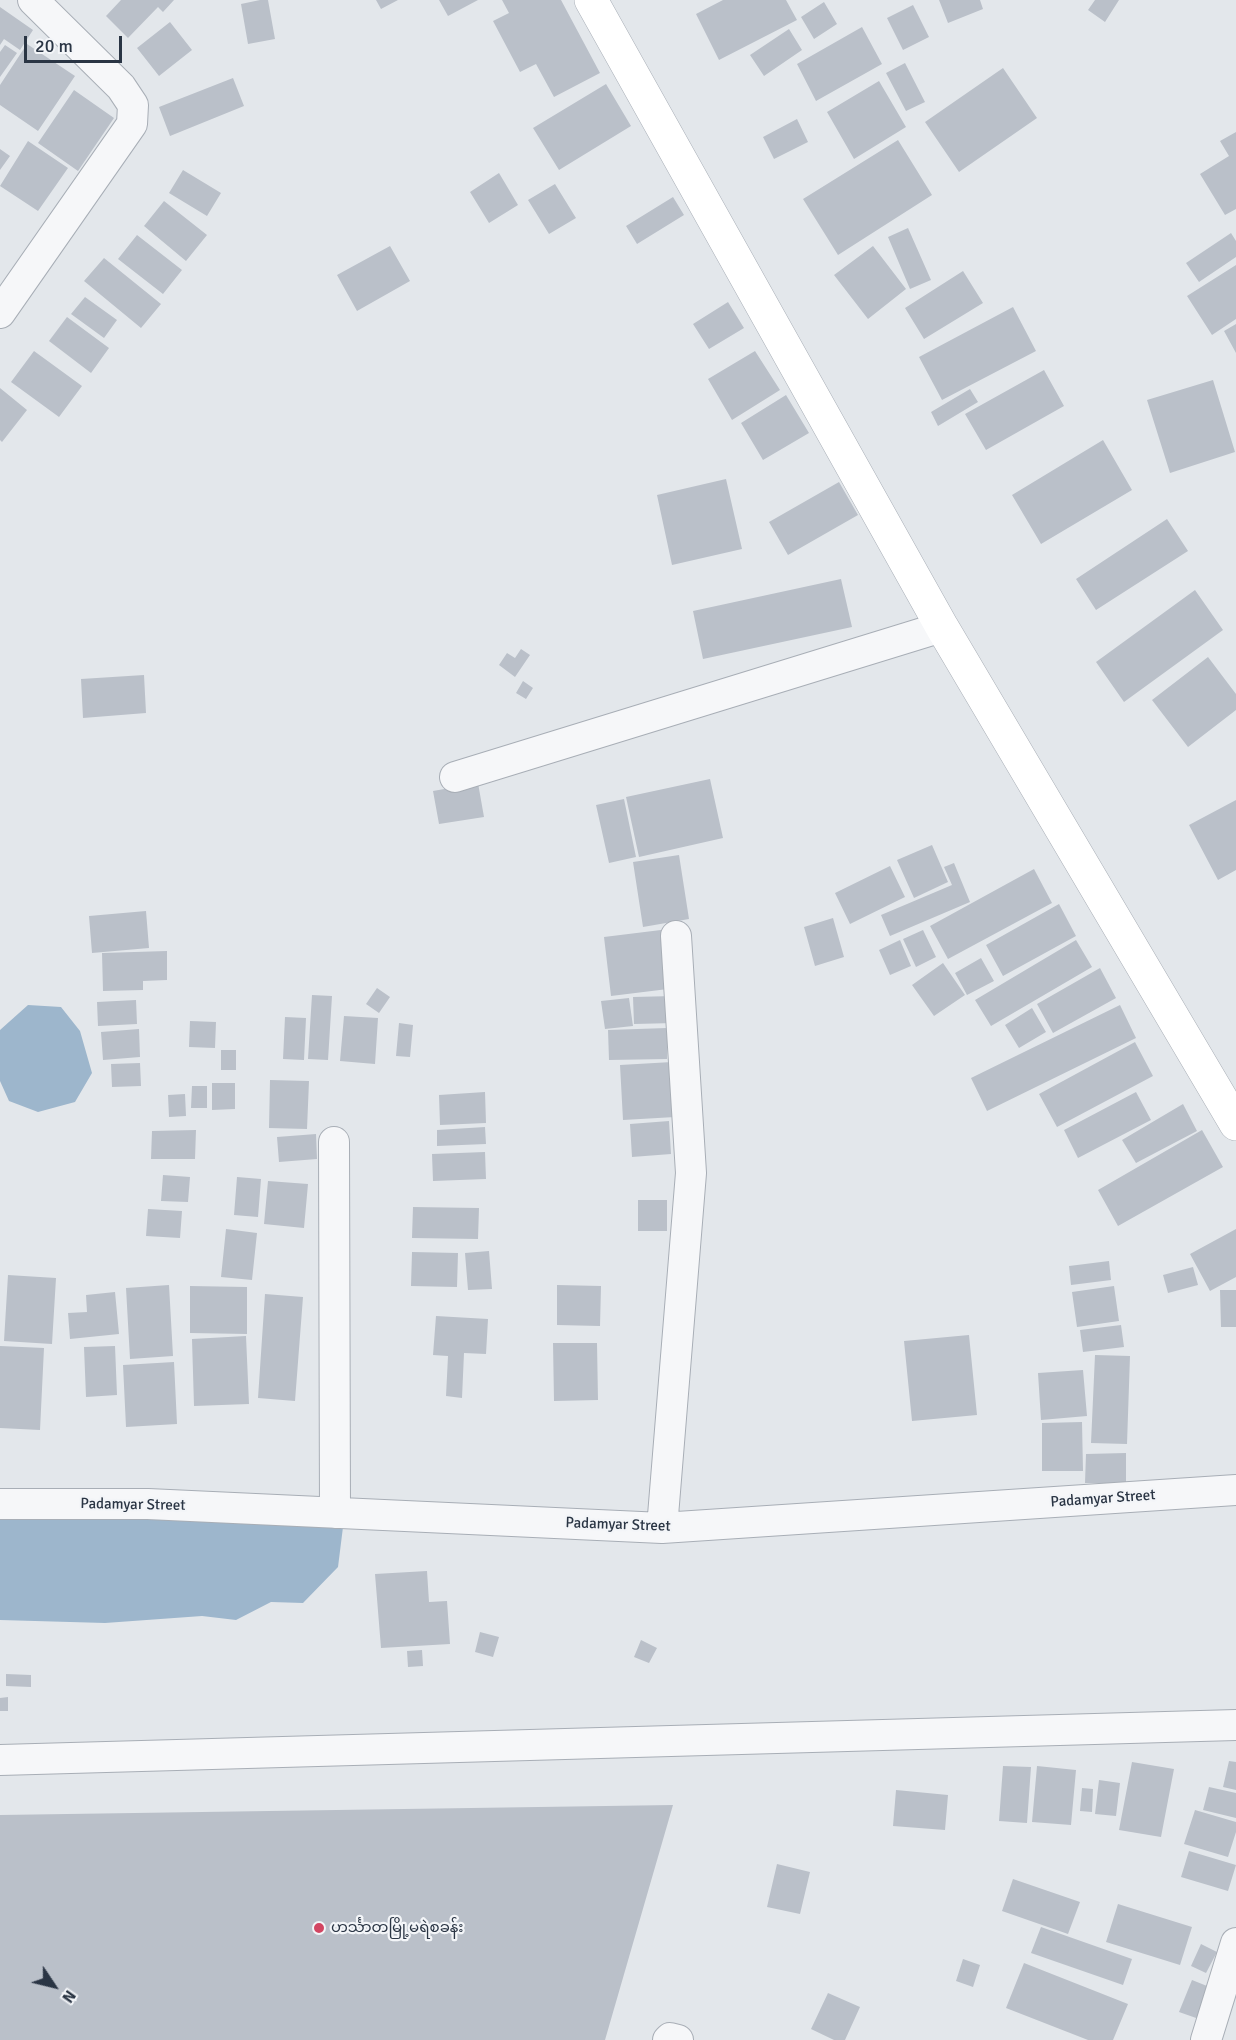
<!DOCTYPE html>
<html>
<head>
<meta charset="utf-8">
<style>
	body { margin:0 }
	#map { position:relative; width:1236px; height:2040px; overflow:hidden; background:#e3e7eb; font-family:Signika,sans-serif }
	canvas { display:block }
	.north { position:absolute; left:24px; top:1956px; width:60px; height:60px; -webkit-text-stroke:4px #f3f5f8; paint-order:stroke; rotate:125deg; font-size:16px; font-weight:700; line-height:24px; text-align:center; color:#2a3544 }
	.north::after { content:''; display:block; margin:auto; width:21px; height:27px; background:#2a3544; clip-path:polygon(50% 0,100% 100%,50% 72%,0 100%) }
	.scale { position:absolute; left:24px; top:36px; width:98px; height:27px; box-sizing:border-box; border:3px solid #2a3544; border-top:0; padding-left:8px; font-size:18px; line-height:21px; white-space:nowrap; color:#2a3544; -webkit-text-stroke:4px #f3f5f8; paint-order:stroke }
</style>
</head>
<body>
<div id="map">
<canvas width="1236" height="2040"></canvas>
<div class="north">N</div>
<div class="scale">20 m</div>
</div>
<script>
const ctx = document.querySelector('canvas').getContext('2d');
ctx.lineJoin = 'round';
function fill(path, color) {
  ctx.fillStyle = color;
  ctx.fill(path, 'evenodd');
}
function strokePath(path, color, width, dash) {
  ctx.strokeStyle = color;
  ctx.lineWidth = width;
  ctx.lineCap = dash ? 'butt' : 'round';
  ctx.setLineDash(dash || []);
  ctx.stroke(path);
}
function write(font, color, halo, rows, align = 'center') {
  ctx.font = font + ' Signika,"Noto Sans Myanmar",sans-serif';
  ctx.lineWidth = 4.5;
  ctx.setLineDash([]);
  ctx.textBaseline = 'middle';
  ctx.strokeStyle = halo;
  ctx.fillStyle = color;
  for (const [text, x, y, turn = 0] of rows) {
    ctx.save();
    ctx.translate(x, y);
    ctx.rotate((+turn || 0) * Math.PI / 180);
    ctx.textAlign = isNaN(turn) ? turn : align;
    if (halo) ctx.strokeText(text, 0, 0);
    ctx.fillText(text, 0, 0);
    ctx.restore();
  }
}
fill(new Path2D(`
	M28,1005L61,1007L80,1031L92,1073L75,1102L38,1112L9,1101L0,1081V1030Z
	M0,1505L343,1527L338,1567L303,1603L271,1602L236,1620L202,1616L105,1623L0,1620Z`), '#9db6cc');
fill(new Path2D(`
	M121,0H174L163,12L158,7L128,38L106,16Z
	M260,0H268L275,39L248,44L241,4Z
	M376,0H398L381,9Z
	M439,0H478L448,16Z
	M502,0H561L600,73L554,97L536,64L520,72L493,21L509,13Z
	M723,0H786L797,20L719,60L696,14Z
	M939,0H980L983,9L948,23Z
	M1095,0H1119L1105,22L1088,10Z
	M824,2L837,24L814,39L801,17Z
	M913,5L929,37L903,50L887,18Z
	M0,7L33,30L20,50L4,39L0,45Z
	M170,22L192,50L159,76L137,48Z
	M862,27L882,64L816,101L797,64Z
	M789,29L802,50L764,76L750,55Z
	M27,44L75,76L38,131L0,105V85Z
	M5,45L17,53L0,77V52Z
	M905,63L925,102L906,111L886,73Z
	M1003,68L1037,118L959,172L925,122Z
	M233,78L244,106L170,136L159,107Z
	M879,81L906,127L854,159L827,112Z
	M606,84L631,126L559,170L533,128Z
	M74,90L114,118L78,171L38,143Z
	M797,119L808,142L774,159L763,137Z
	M1236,132V209L1225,215L1200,174L1229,156L1220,141Z
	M898,140L932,195L838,255L803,199Z
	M28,141L68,168L38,211L0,186Z
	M0,149L10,156L0,170Z
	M183,170L221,193L207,216L169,193Z
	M499,173L518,205L489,223L470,192Z
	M555,184L576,218L549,234L528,200Z
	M673,197L684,215L637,244L626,226Z
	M164,201L207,235L186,261L144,226Z
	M908,228L931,280L910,289L888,237Z
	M1231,233L1236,241V257L1199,282L1186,263Z
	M137,235L182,270L163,294L118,259Z
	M390,246L410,281L357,311L337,275Z
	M873,246L906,289L868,319L834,275Z
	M104,258L161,304L141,328L84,281Z
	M1236,265V319L1212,335L1187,296Z
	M963,271L983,303L924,339L905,308Z
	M85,297L117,320L104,338L71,314Z
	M728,302L744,328L709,349L693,324Z
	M1013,307L1036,351L942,400L919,357Z
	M67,317L109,348L91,373L49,341Z
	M1236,324V353L1224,331Z
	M34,351L82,386L59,417L11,382Z
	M755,351L780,390L732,420L708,379Z
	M1044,370L1064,406L986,450L965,414Z
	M1213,380L1235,452L1170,473L1147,400Z
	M0,388L27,410L2,442L0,440Z
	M970,389L978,402L938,426L931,412Z
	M786,395L809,433L763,460L741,423Z
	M1103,440L1132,490L1041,544L1012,495Z
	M726,479L742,549L672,565L657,495Z
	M839,482L858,515L788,555L769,522Z
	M1167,519L1188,551L1096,610L1076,579Z
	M841,579L852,627L703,659L693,611Z
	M1195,590L1223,630L1124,702L1096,662Z
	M521,649L530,655L515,677L499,665L507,653L515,658Z
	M1208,657L1236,694V710L1188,747L1152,700Z
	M144,675L146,713L83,718L81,679Z
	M523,681L533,688L526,699L516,693Z
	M710,779L723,838L639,857L626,797Z
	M478,783L484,817L439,824L433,791Z
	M624,799L636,857L609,863L596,805Z
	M1236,800V870L1218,880L1189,825Z
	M932,845L948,882L914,898L897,860Z
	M679,855L689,919L643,927L633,862Z
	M954,863L970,902L890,936L881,915L952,885L944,867Z
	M890,866L905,897L850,924L835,893Z
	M1034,869L1052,903L948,959L930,926Z
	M1059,904L1076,936L1003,976L986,945Z
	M146,911L149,948L92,953L89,916Z
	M833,918L844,957L815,966L804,927Z
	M669,929L676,988L611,996L604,937Z
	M923,930L936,957L916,967L903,939Z
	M900,940L911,966L890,975L879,950Z
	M1076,940L1092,967L991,1026L975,1000Z
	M167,951V980L143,981V990L103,991L102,953Z
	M981,958L994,981L967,995L955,973Z
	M943,963L965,995L934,1016L912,985Z
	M1100,968L1116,998L1053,1033L1037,1004Z
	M377,988L390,997L379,1013L366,1004Z
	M312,995L332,996L328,1060L308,1059Z
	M674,996L675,1023L634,1024L633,997Z
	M629,998L633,1026L605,1029L601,1001Z
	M136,1000L137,1024L98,1026L97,1002Z
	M1120,1005L1136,1038L987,1111L971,1078Z
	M1032,1008L1046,1032L1019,1048L1005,1025Z
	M344,1016L378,1018L375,1064L340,1061Z
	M285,1017L306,1018L304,1060L283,1059Z
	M190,1021L216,1022L215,1048L189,1047Z
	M399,1023L413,1025L410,1057L396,1056Z
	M667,1028V1059L609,1060L608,1030Z
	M139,1029L140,1057L103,1060L101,1032Z
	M1135,1042L1153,1076L1057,1127L1039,1094Z
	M221,1050H236V1070H221Z
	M672,1062L675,1117L623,1120L620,1065Z
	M140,1063L141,1086L112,1087L111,1064Z
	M270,1080L309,1081L307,1129L269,1128Z
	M212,1083H235V1109L212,1110Z
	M192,1086H207V1108H191Z
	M485,1092L486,1123L440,1125L439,1095Z
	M1136,1092L1151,1120L1078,1158L1064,1130Z
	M185,1094L186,1116L169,1117L168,1095Z
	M1183,1104L1197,1131L1136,1163L1122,1140Z
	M669,1121L671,1154L632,1157L630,1124Z
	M485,1127L486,1144L437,1146V1130Z
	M196,1130L195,1159H151L152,1131Z
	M1202,1130L1223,1167L1118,1226L1098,1190Z
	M316,1134L317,1159L279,1162L277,1137Z
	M485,1152L486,1179L433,1181L432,1154Z
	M163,1175L190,1177L188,1202L161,1201Z
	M237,1177L261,1179L258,1217L234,1215Z
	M268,1181L308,1184L304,1228L264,1224Z
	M638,1200H667V1231H638Z
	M413,1207L479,1208L478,1239L412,1238Z
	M148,1209L182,1211L180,1238L146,1236Z
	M226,1229L257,1233L252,1280L221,1277Z
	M1236,1229V1277L1210,1291L1190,1254Z
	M489,1251L492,1289L468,1290L465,1253Z
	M412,1252L458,1253L457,1287L411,1286Z
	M1109,1261L1111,1280L1071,1285L1069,1266Z
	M1193,1267L1198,1285L1168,1293L1163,1275Z
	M8,1275L56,1278L52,1344L4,1341Z
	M169,1285L173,1356L130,1359L126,1288Z
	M557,1285L601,1286L600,1326L557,1325Z
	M190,1286L247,1287V1334L190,1333Z
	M1114,1286L1119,1321L1077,1327L1072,1292Z
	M1220,1290H1236V1327H1221Z
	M115,1292L119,1334L70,1339L68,1313L87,1312L86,1295Z
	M265,1294L303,1297L295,1401L258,1398Z
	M436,1316L488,1319L486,1354L464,1353L462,1398L446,1396L448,1356L433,1355Z
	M1121,1325L1124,1347L1083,1352L1080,1330Z
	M969,1335L977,1415L912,1421L904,1341Z
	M246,1336L249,1404L194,1406L192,1339Z
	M553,1343H597L598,1400L554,1401Z
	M0,1346L44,1348L40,1430L0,1428Z
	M115,1346L117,1395L86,1397L84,1347Z
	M1095,1355L1130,1356L1127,1444L1091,1443Z
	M174,1362L177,1424L126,1427L123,1365Z
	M1083,1370L1087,1416L1041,1420L1038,1373Z
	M1082,1422L1083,1471H1042V1423Z
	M1126,1453V1483H1085L1086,1454Z
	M427,1571L429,1602L447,1601L450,1644L381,1648L375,1574Z
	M480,1632L499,1637L493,1657L475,1652Z
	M641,1640L657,1648L649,1663L634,1657Z
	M422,1650L423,1666L408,1667L407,1651Z
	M6,1674L31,1675V1687L6,1686Z
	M8,1697V1711H0V1698Z
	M1229,1761L1236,1762V1790L1223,1787Z
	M1132,1762L1174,1769L1161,1837L1119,1830Z
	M1003,1766L1031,1767L1027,1823L999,1821Z
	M1037,1766L1076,1770L1071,1825L1032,1822Z
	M1099,1780L1120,1783L1116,1816L1095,1814Z
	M1209,1787L1236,1793V1818L1203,1810Z
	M1082,1788L1093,1789L1092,1812L1080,1811Z
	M896,1790L948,1795L945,1830L893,1826Z
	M673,1805L605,2040H0V1815Z
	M1195,1810L1236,1822V1832L1228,1857L1184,1844Z
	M1189,1851L1236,1865L1228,1891L1181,1877Z
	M777,1864L810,1872L800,1914L767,1907Z
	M1013,1879L1080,1902L1068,1934L1002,1911Z
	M1118,1904L1192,1927L1180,1965L1106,1942Z
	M1041,1927L1132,1959L1123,1985L1031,1953Z
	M1201,1944L1217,1952L1206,1973L1191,1966Z
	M963,1959L980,1965L973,1987L956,1981Z
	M1024,1963L1128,2004L1113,2040H1088L1006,2008Z
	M1192,1980L1212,1988L1199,2019L1179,2012Z
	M828,1993L860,2007L845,2040H834L811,2029Z`), '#bac0c9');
const street = new Path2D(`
	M0,313L132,124L133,105L121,87L33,0
	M455,777L942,627
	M334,1142L335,1513
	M0,1504H148L662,1528L1236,1490
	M662,1528L691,1173L676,936
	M0,1760L1236,1725
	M668,2040L670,2038L678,2040
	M1206,2040L1236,1943`);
const secondary = new Path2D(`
	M591,0L942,627L1236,1124`);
strokePath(street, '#a8aeb6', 32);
strokePath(secondary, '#a8aeb6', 34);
strokePath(street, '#f6f7f9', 30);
strokePath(secondary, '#fff', 33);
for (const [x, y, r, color] of [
	[319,1928,6,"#d24662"]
]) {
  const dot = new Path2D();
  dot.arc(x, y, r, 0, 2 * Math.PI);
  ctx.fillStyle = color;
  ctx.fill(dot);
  strokePath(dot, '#f3f5f8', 2);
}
write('15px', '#2a3544', '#f3f5f8', [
	["Padamyar Street",1103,1499,-4],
	["Padamyar Street",133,1505,1],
	["Padamyar Street",618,1525,2]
]);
write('15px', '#2a3544', '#f3f5f8', [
	["ဟင်္သာတမြို့မရဲစခန်း",331,1928]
], 'left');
</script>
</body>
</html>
